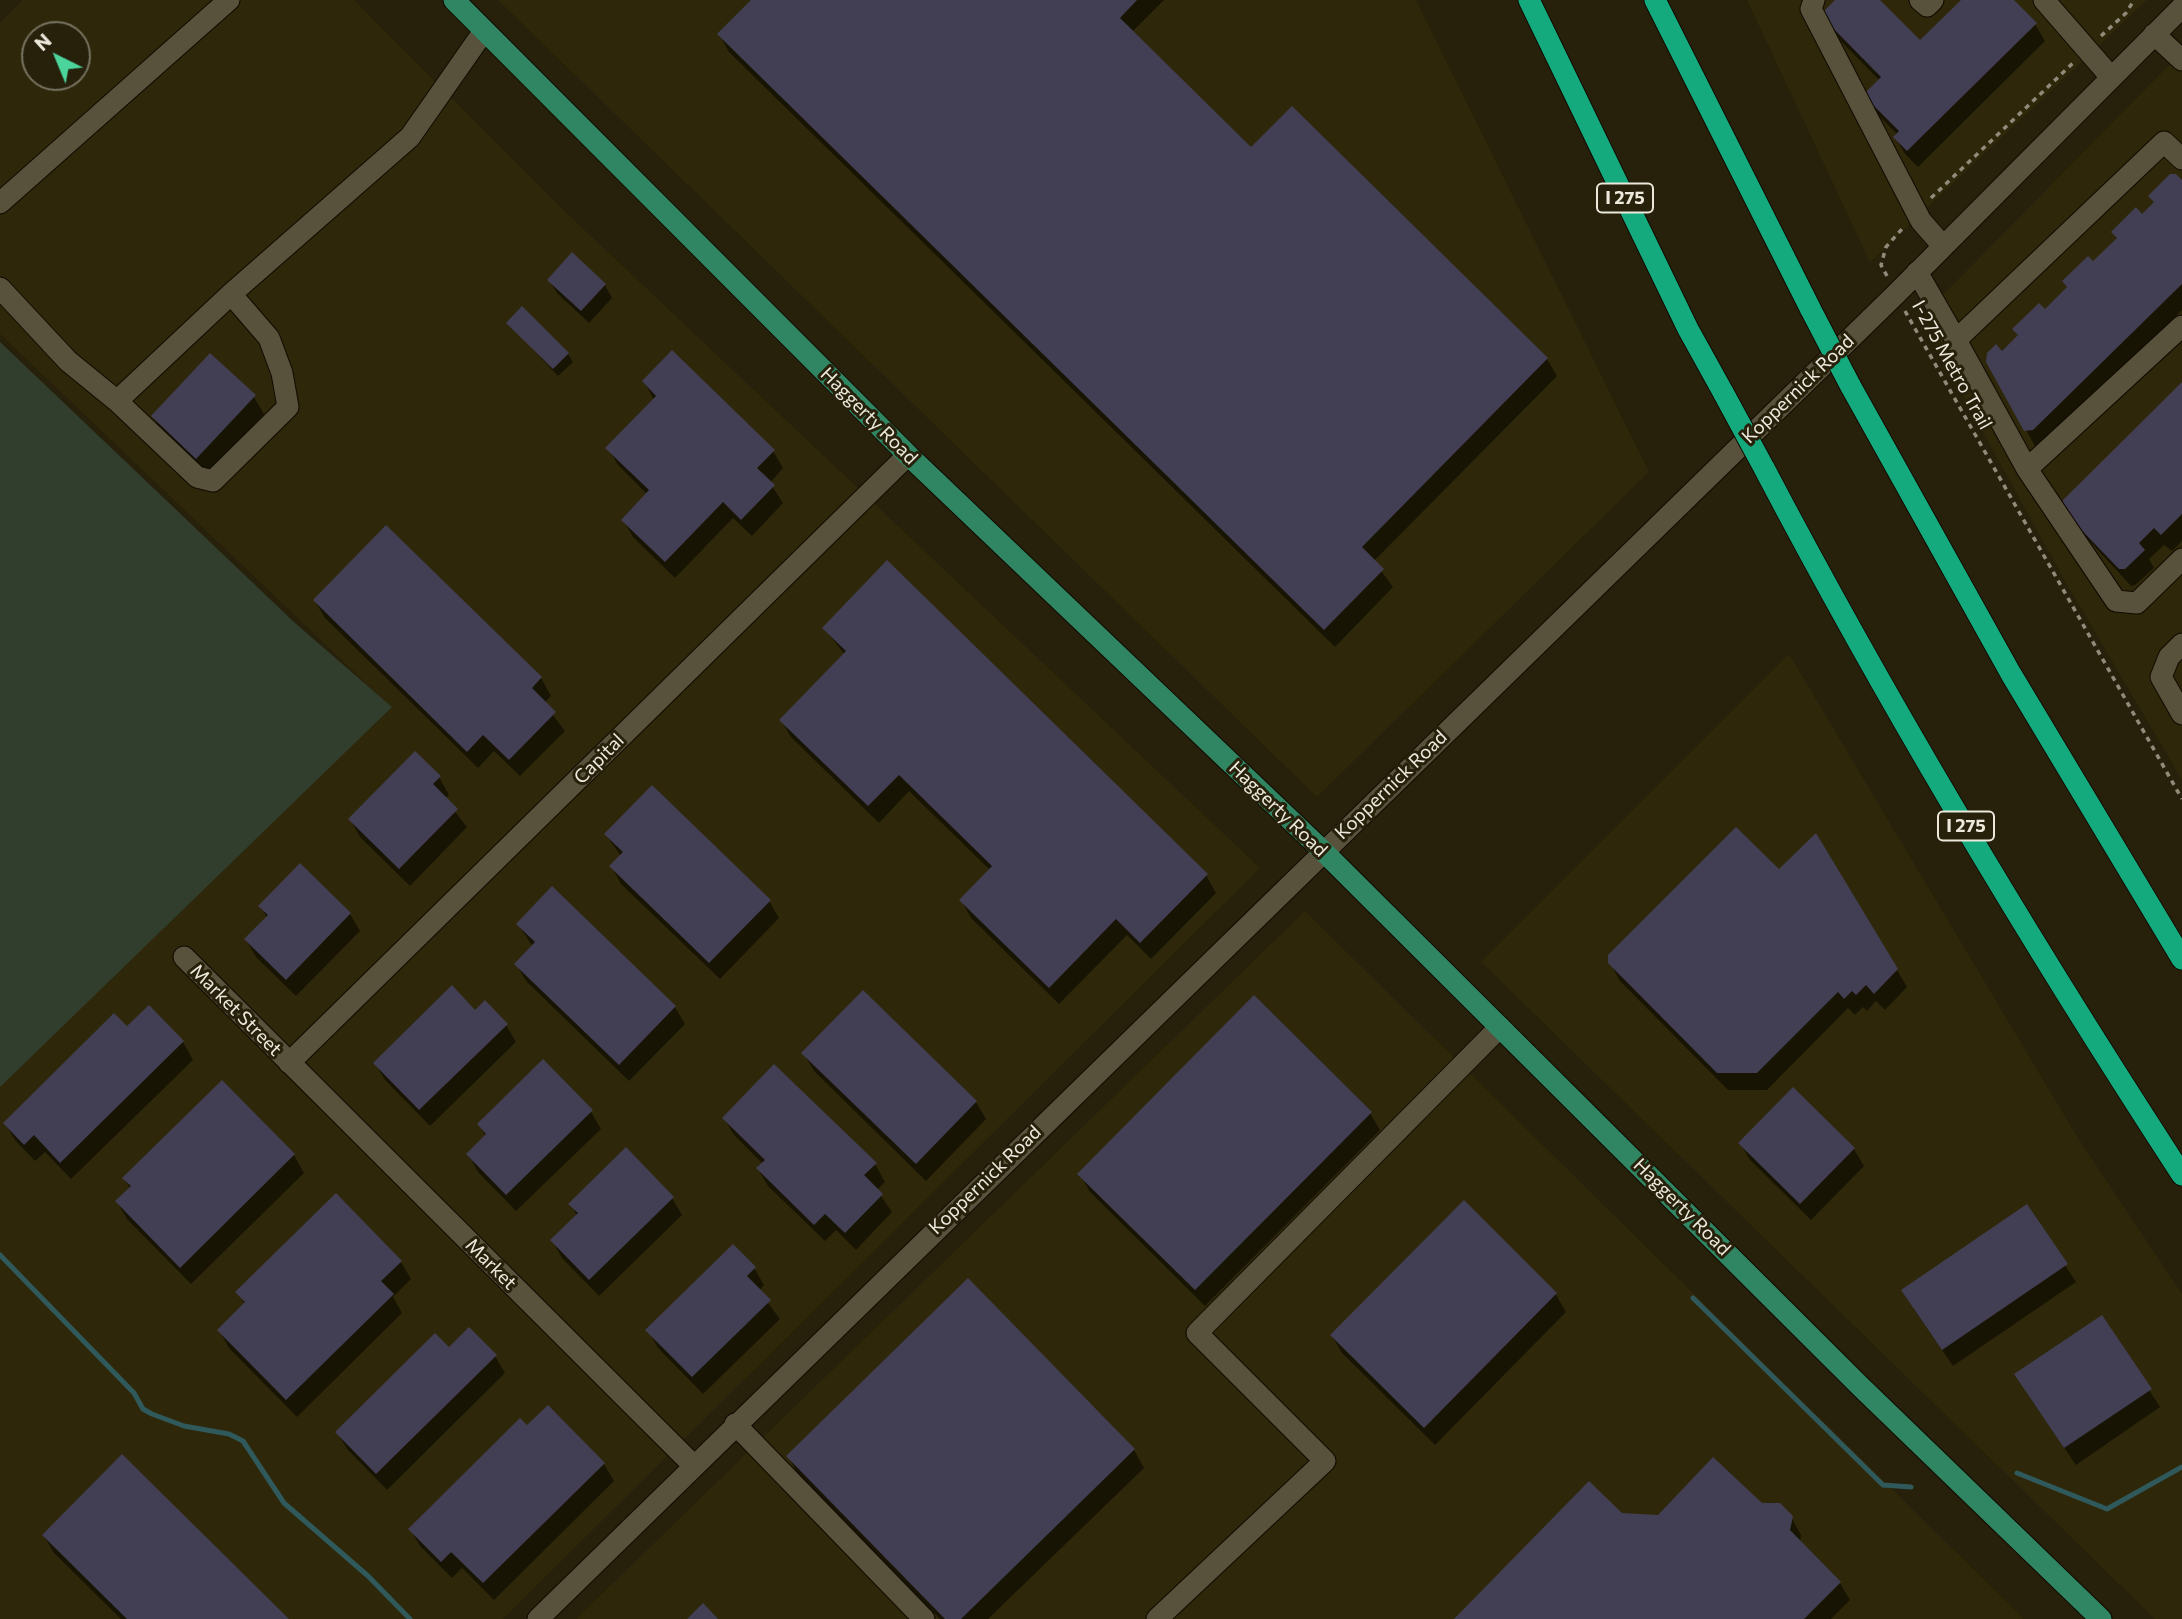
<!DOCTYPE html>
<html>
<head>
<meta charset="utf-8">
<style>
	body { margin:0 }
	#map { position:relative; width:2182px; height:1619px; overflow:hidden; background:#27210c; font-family:Commissioner,sans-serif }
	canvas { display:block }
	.north { position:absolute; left:21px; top:21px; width:70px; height:70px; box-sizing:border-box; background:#27210c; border:2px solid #76715f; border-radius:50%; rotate:317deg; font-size:19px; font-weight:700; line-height:28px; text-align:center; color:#ece9dc }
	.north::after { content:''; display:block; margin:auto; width:24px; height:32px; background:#4bd49b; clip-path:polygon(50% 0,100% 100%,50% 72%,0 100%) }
</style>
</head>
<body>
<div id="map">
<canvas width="2182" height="1619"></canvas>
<div class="north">N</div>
</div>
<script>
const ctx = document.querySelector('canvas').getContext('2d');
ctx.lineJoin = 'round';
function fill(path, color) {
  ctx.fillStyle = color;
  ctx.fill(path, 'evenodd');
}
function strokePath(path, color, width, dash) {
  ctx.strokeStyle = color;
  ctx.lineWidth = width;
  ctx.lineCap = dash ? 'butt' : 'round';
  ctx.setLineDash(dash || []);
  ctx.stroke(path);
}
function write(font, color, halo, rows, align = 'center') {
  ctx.font = font + ' Commissioner,sans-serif';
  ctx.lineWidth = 6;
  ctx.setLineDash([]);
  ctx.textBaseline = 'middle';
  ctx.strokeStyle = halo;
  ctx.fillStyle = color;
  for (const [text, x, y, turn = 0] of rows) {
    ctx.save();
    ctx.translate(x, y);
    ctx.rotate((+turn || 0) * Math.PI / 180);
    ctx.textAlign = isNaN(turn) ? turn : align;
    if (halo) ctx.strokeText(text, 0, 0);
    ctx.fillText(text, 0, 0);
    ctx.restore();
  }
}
fill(new Path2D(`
	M23,0H354L555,202L1260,868L503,1619H0V1086L391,707L0,334V23ZM35,35H77V77H35Z
	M498,0H1416L1649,472L1317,797Z
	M1747,0H2147L1870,262Z
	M2182,52V780L2065,581L1920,318Z
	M1789,654L2076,1135L2182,1294V1619H2155L1481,962Z
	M1305,911L2024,1619H576Z`), '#2e2709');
fill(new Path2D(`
	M0,342L295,623L392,707L0,1087Z`), '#313e2e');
fill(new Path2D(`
	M753,0H1164L1132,32L1251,149L1547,359L1557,376L1374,561L1393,587L1335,647L729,52L719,34Z
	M1837,0H1877L1920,43L1963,0H2012L2035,24L2045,41L1918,167L1905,154L1895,137L1898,135L1875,112L1865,95L1880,81L1832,32L1822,15Z
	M2182,183V310L2043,447L2036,448L1988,362L2019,337L2014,329L2045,312L2068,289L2064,281L2093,264L2117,240L2113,232L2142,216L2155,204L2150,196Z
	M549,280L605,285L612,298L589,323L557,293Z
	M508,323L568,354L573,362L558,376Z
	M644,381L773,451L783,468L770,483L783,503L752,536L733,518L675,578L633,537L623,520L648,495L618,465L608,448L654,400Z
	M2182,385V541L2172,551L2164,545L2149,559L2154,568L2135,585L2131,586L2073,523Z
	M254,397L264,414L207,475L163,434L153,416Z
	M386,527L541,678L551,696L544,703L565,731L520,776L494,751L478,768L325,618L315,601Z
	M824,628L1206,875L1216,893L1151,959L1127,935L1059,1004L971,918L961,900L990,870L909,791L879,823L791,737L781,720L845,655Z
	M439,777L449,795L445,799L467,827L410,886L360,837L350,819Z
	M606,835L769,901L779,918L720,979L621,884L611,866L621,856Z
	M1779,872L1897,970L1907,987L1885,1010L1876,1001L1867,1011L1863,1007L1855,1015L1848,1008L1767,1090H1728L1620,981L1610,963Z
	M261,906L350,914L360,931L296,996L256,957L246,940L267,918Z
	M518,924L675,1007L685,1024L629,1081L526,981L516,964L533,947Z
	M475,1012L506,1025L516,1042L430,1126L385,1080L375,1063Z
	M127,1029L183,1042L193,1060L71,1179L45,1152L35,1161L15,1140L5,1123Z
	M804,1054L976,1102L986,1119L926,1181L814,1071Z
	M222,1082L294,1155L304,1173L191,1284L127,1219L117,1202L130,1188L124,1178Z
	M1793,1089L1854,1149L1864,1166L1811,1220L1750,1160L1740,1143Z
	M591,1112L601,1129L516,1211L478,1172L468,1154L486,1137L479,1124Z
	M1370,1113L1380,1130L1205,1306L1090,1192L1080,1175Z
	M724,1118L875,1164L885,1182L877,1190L892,1212L856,1250L836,1230L825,1241L768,1186L758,1169L763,1164L734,1135Z
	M672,1198L682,1215L599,1296L562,1258L552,1240L577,1216L571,1204Z
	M1464,1203L1556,1295L1566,1312L1435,1445L1342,1353L1332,1336Z
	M2027,1207L2076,1282L1953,1366L1913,1308Z
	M401,1262L411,1279L393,1297L402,1313L297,1417L229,1348L219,1330L245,1305L238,1292Z
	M754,1268L764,1285L759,1291L780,1319L703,1394L658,1348L648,1330Z
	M2102,1317L2160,1407L2076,1465L2026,1392Z
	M449,1350L495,1356L505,1373L387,1490L347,1449L337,1432Z
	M527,1428L604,1464L614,1481L494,1600L462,1568L452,1578L420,1546L410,1529Z
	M1134,1450L1144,1468L988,1619H940L798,1474L788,1456Z
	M1761,1505L1791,1517L1801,1535L1800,1543L1840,1583L1850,1600L1831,1619H1456L1621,1515L1658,1516Z
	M44,1536L287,1619H121L54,1553Z`), '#0007');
strokePath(new Path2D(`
	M0,1255L134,1393L143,1409L152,1414L184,1426L229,1434L243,1441L284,1503L368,1576L410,1619
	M1693,1298L1883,1485L1911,1487
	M2017,1473L2107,1509L2182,1467`), '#30595c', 5);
fill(new Path2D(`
	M751,0H1137L1120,18L1251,147L1292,106L1548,358L1362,547L1384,569L1324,630L717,34Z
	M1835,0H1880L1920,40L1961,0H2014L2037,23L1907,151L1893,137L1899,131L1863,95L1881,77L1820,15Z
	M2170,174H2176L2182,180V284L2033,430L2024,431L1986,362L1987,353L1996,344L2002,351L2018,335L2012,329L2039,303L2045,309L2067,287L2062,281L2088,256L2093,261L2117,238L2111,232L2136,207L2142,214L2154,202L2148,196Z
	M572,252L606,284L581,311L547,280Z
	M522,306L569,353L553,369L506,323Z
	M672,350L775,450L757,468L775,485L741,520L723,502L665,562L621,520L649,490L605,448L656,396L642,381Z
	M210,353L256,395L196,459L151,416Z
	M2182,382V514L2161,535L2154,528L2139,543L2145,550L2125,569H2119L2062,510L2063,500Z
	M386,525L542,677L532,688L556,712L509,760L483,735L467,752L313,600Z
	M887,560L1208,874L1140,943L1116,919L1049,988L959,900L992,866L899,775L868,806L779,720L846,651L822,628Z
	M415,751L441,776L433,784L458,809L399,869L348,819Z
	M652,785L771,900L709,963L609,866L623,852L604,834Z
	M1736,827L1779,869L1816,833L1898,969L1874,994L1866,985L1856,995L1852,991L1844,999L1838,992L1757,1073H1717L1608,963V955Z
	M300,863L351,913L286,980L244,939L268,915L258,906Z
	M552,886L676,1006L619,1065L514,964L535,942L516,924Z
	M452,985L475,1010L485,1000L508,1024L419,1110L373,1063Z
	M863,990L977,1101L916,1164L801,1053Z
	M1254,995L1372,1112L1195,1290L1077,1174Z
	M149,1005L184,1041L60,1163L34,1135L24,1145L3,1123L114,1013L127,1026Z
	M543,1059L593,1110L506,1195L466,1154L486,1134L477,1124Z
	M774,1064L877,1163L864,1175L883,1194L845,1233L825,1214L814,1225L756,1168L765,1160L722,1118Z
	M222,1080L295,1154L180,1268L115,1201L131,1186L122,1178Z
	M1793,1087L1855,1148L1800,1204L1738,1143Z
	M626,1147L674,1197L589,1280L550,1240L578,1213L568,1204Z
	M336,1193L402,1261L381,1281L394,1294L286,1400L217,1330L245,1302L235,1292Z
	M1464,1200L1557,1293L1424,1428L1330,1335Z
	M2027,1204L2068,1264L1942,1350L1901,1290Z
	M733,1244L756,1267L747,1276L771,1300L692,1377L645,1330Z
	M968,1278L1135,1449L961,1619H945L786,1456Z
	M2102,1315L2152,1389L2064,1448L2014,1374Z
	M469,1327L497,1355L376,1474L335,1432L435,1333L449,1347Z
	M548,1405L605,1463L483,1583L451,1552L441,1562L408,1529L520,1418L527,1425Z
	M122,1454L289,1619H127L42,1535Z
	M1713,1457L1762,1503H1780L1793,1516L1790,1530L1841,1582L1804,1619H1454L1589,1481L1622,1513L1658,1515Z
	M703,1603L718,1619H687Z`), '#423e53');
const minor = new Path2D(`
	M1814,0L1811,9L1921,221L1943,246
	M1920,0L1927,6L1933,0
	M2044,0L2110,76
	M2154,34L2182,60
	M2182,159L2164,142L1956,340L2027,469L2116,601L2137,603L2182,559
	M0,203L229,0
	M1917,272L1956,340
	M0,288L68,361L117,401L231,294L410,137L484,31
	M117,401L197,477L213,481L288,407L282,373L269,338L231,294
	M2027,469L2182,326
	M2182,644L2169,657L2161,677L2182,714
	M184,957L693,1465
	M289,1063L908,455
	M735,1424L924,1619
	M538,1619L1896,294L2182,7
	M1157,1619L1325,1461L1197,1333L1500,1027`);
const major = new Path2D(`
	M454,0L908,455L1323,851L1861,1387L2101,1619`);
const highway = new Path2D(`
	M1529,0L1688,329L1724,394
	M1655,0L1811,310
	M1850,385L2011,674L2182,959
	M1764,468C1891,710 2033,946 2182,1175`);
strokePath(minor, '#100a00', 23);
strokePath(major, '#100a00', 23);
strokePath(highway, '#100a00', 23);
strokePath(new Path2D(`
	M2101,36L2126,13L2134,0
	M1931,198L2073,63
	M1887,276L1881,265L1886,247L1902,229
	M1905,311L2182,799`), '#908b7a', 3.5, [5, 5]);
strokePath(minor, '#58513b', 21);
strokePath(major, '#308663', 21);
strokePath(highway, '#15aa7e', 21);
const highwayBridge = new Path2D(`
	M1811,310L1850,385
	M1724,394L1764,468`);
strokePath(highwayBridge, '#100a00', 23, []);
strokePath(highwayBridge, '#15aa7e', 21);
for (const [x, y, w] of [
	[1625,198,56],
	[1966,826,56]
]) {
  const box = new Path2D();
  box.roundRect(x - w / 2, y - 14.5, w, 29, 5);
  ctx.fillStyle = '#27210c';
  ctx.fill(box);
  strokePath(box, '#ece9dc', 2);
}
write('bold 18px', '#ece9dc', null, [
	["I 275",1625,198],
	["I 275",1966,826]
]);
write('19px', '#ece9dc', '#27210c', [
	["I-275 Metro Trail",1952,365,61],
	["Koppernick Road",1798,389,-44],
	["Haggerty Road",869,416,45],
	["Capital",599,759,-45],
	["Koppernick Road",1391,785,-44],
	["Haggerty Road",1278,809,44],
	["Market Street",236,1010,45],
	["Koppernick Road",985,1180,-44],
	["Haggerty Road",1682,1207,45],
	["Market",491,1264,45]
]);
</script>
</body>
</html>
